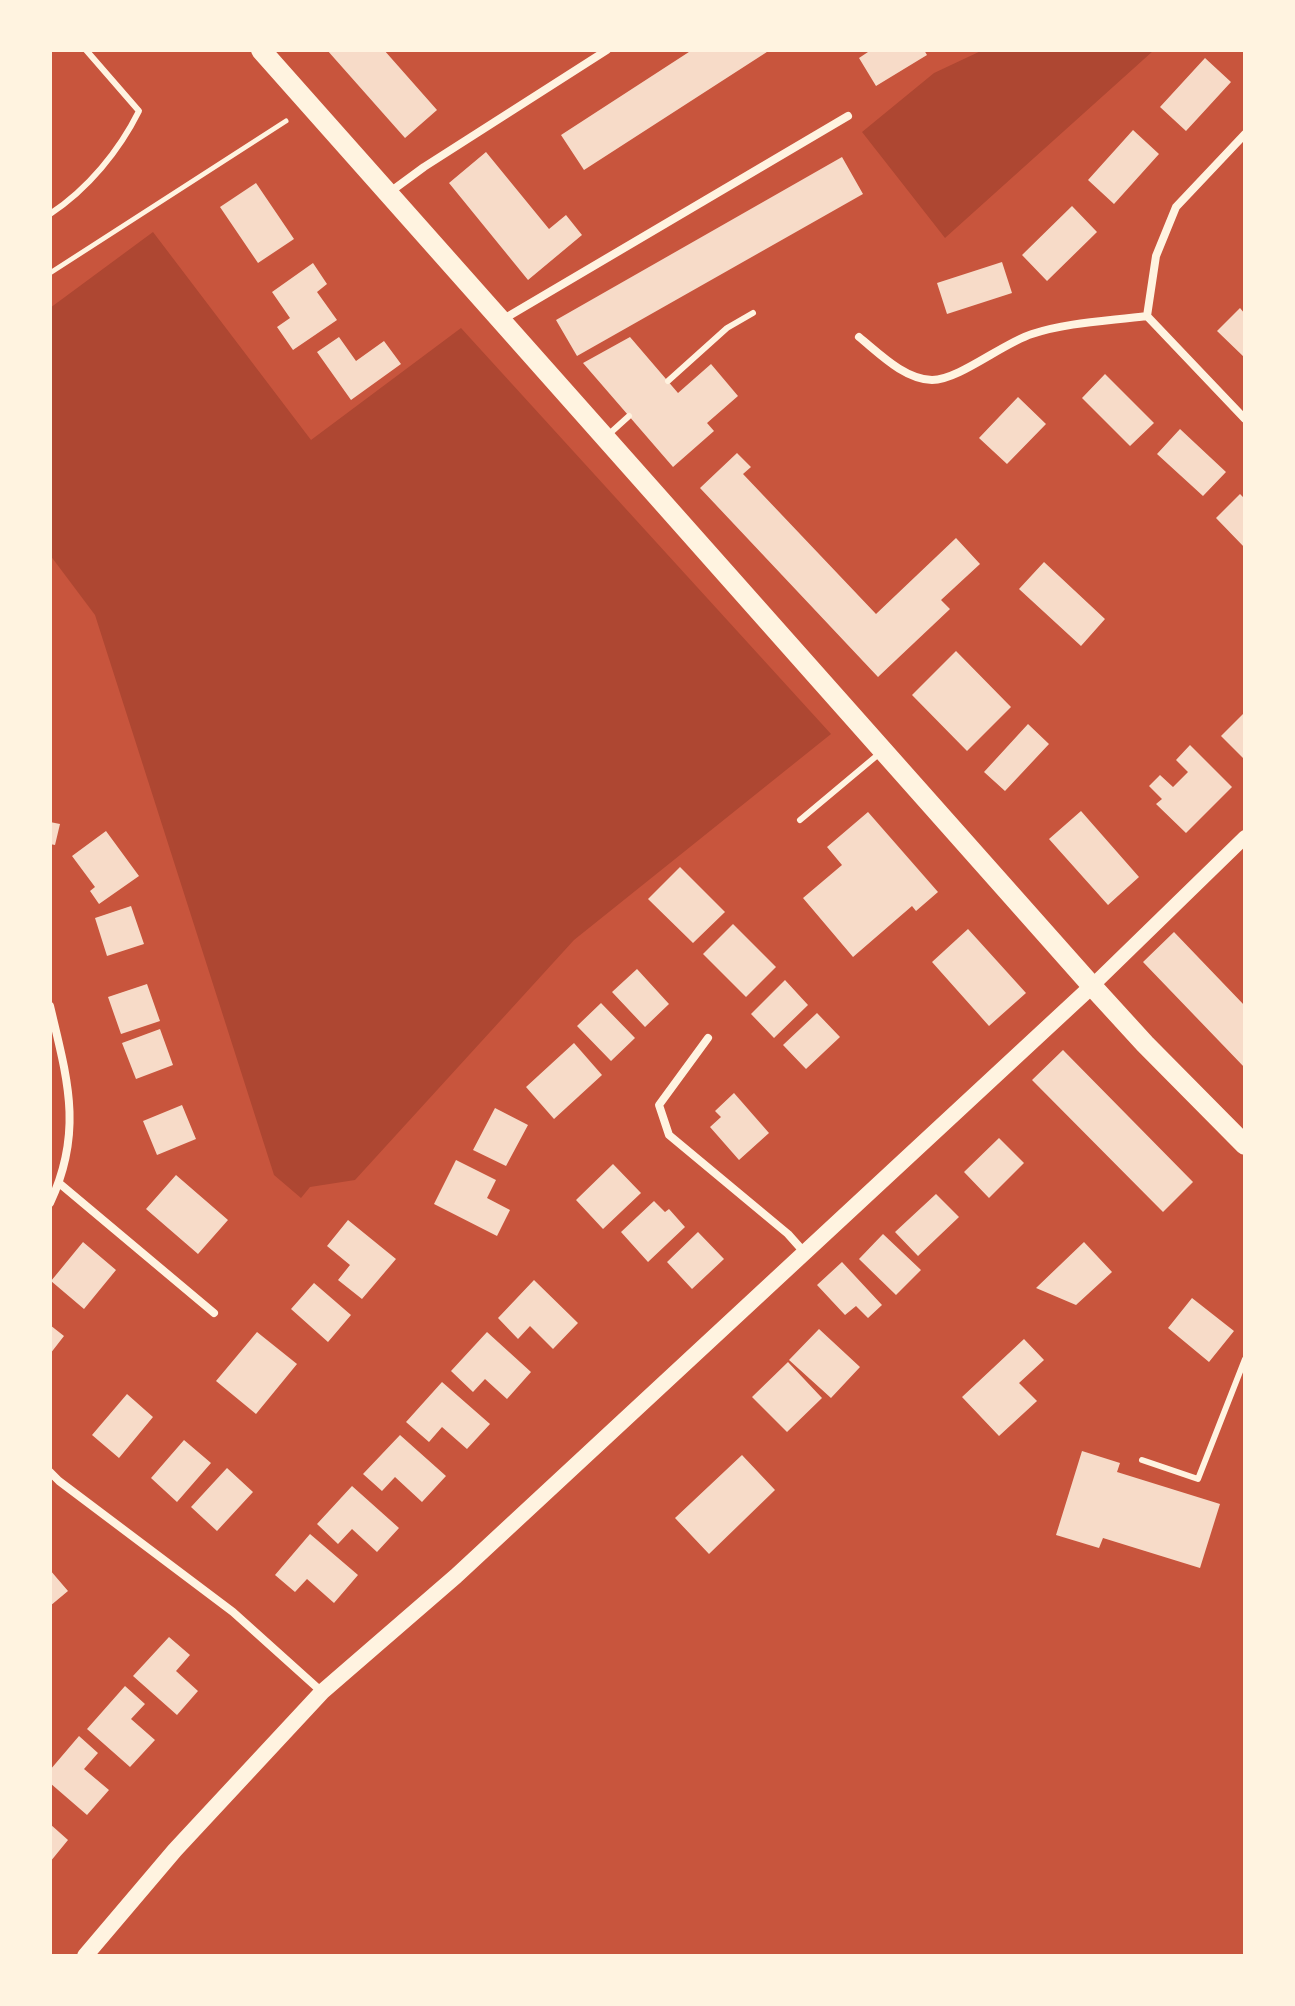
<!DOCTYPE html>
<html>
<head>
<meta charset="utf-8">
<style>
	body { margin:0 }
	#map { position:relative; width:1295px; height:2006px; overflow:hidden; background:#c8553d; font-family:Cabin,sans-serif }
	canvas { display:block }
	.frame { position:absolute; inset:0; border:52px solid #fff3e0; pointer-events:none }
</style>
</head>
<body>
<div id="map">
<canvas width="1295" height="2006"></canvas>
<div class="frame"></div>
</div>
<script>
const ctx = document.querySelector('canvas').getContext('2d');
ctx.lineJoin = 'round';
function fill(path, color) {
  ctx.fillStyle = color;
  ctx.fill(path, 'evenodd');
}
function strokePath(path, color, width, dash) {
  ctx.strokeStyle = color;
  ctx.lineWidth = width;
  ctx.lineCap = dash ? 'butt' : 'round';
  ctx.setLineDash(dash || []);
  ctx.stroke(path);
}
fill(new Path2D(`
	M983,50L1153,51L945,238L862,132L934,73Z
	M153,232L311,440L461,328L831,734L574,940L355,1180L310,1187L301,1198L274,1175L95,615L50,555V308Z`), '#ae4732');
fill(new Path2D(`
	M327,50H384L437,110L405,138Z
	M692,50H770L584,170L561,135Z
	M871,50H924L927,55L876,86L859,58Z
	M1205,58L1231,82L1186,131L1160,107Z
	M1133,130L1159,154L1114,204L1088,180Z
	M486,152L549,229L566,215L582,235L528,280L449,183Z
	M842,157L863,194L577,356L556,320Z
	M256,183L294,239L258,263L220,207Z
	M1072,206L1097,232L1047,281L1022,255Z
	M1002,262L1012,293L947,314L937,283Z
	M313,263L327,284L317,292L337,320L293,350L277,327L290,318L272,292Z
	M1240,308L1245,314V358L1217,331Z
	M339,337L356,361L384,341L401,364L351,400L317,352Z
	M630,337L678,393L711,364L738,396L707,423L714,431L673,467L583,363Z
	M1105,374L1154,423L1130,446L1082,398Z
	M1018,397L1046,424L1007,464L979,438Z
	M1180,429L1226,472L1203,496L1157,454Z
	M737,453L751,467L743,474L876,614L956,538L980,564L941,600L950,609L878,677L700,488Z
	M1240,494L1245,499V548L1216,518Z
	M1044,562L1105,619L1081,646L1019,589Z
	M956,651L1011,707L967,751L912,695Z
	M1245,712V760L1221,736Z
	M1028,724L1049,744L1005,791L984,772Z
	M1190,745L1232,787L1186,833L1156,804L1162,799L1149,786L1160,775L1173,787L1188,772L1176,760Z
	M1081,811L1139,877L1108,905L1049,839Z
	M868,812L938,892L916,911L912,906L853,957L803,898L842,865L827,847Z
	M50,822L60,824L55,845L50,844Z
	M106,831L139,876L99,904L90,891L95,887L72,856Z
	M680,867L725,912L693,943L648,899Z
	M131,906L144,944L107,956L95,918Z
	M733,924L776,967L746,997L703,954Z
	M968,929L1026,993L989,1026L932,962Z
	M1174,932L1245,1006V1068L1143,962Z
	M637,969L669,1004L645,1027L612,992Z
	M785,980L808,1005L774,1038L751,1014Z
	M147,984L160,1021L121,1034L108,997Z
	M601,1003L635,1038L611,1061L577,1026Z
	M817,1013L840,1037L806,1069L783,1045Z
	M160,1029L173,1065L136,1079L122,1043Z
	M574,1043L602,1075L554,1119L526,1087Z
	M1063,1050L1193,1182L1163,1212L1032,1080Z
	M734,1093L769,1133L739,1160L710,1127L721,1117L715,1111Z
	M182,1105L196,1139L157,1155L143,1121Z
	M495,1108L528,1125L506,1166L473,1150Z
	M999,1138L1024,1163L989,1198L964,1172Z
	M456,1160L496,1180L487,1198L510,1210L497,1236L434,1204Z
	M613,1164L641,1193L603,1229L576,1200Z
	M176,1175L228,1220L198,1254L146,1209Z
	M936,1194L959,1217L918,1256L895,1232Z
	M654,1201L665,1212L669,1209L685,1227L648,1262L621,1232Z
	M348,1220L396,1259L362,1299L338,1280L350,1265L327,1246Z
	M698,1232L724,1259L692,1289L667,1262Z
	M883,1234L921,1270L896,1295L859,1259Z
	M83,1242L116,1270L84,1309L51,1281Z
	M1084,1242L1112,1272L1076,1305L1036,1288Z
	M842,1262L882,1305L868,1318L856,1306L845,1315L817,1285Z
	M534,1280L578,1323L553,1349L530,1326L518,1339L498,1318Z
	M314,1283L351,1315L328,1342L291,1309Z
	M1192,1298L1234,1331L1209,1362L1168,1328Z
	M50,1325L64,1336L50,1354Z
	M819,1329L860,1367L831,1398L789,1360Z
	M257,1332L297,1364L256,1414L216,1381Z
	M487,1332L531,1372L507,1399L485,1379L473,1392L451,1371Z
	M1024,1339L1044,1360L1019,1383L1037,1401L999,1436L962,1397Z
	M788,1362L822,1398L787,1432L752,1397Z
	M442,1382L490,1424L467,1449L442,1427L429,1442L406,1422Z
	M127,1394L153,1417L119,1458L92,1435Z
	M400,1435L446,1476L422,1502L395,1477L382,1491L363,1474Z
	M184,1440L211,1463L177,1502L151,1478Z
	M1082,1451L1120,1463L1117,1472L1220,1504L1200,1568L1103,1538L1099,1548L1056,1535Z
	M742,1455L775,1490L709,1554L675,1518Z
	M227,1468L253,1492L217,1531L191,1507Z
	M352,1486L399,1528L377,1552L352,1529L338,1544L317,1524Z
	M310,1534L358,1575L334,1603L307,1579L295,1592L275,1575Z
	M50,1570L68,1591L50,1606Z
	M169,1637L190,1655L176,1671L198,1691L177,1715L133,1676Z
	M125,1686L145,1704L131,1719L155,1740L130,1767L87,1729Z
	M79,1736L98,1753L84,1769L109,1790L87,1815L50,1783V1770Z
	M50,1824L68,1840L50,1862Z`), '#f7dbc8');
strokePath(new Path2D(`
	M50,273L286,121`), '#fff3e0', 5);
strokePath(new Path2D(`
	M50,214C88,189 119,151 139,111L86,50
	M668,381L727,328L753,313
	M608,435L629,416
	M800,820L880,753
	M1142,1460L1198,1479L1245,1359`), '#fff3e0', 6);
strokePath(new Path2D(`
	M1245,134L1176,207L1156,256L1147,316L1245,419
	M390,192L424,167L607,50
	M502,320L848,116
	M859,337C880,354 904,379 932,380C959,380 1003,343 1032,334C1068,322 1110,321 1147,316
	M50,1006C67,1078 84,1131 50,1203
	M708,1038L659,1105L669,1135L788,1234L804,1252
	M59,1183L214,1313
	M50,1472L59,1481L233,1612L322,1692`), '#fff3e0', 8);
strokePath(new Path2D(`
	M1092,986L1245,837`), '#fff3e0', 14);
strokePath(new Path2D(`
	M85,1956L175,1850L322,1692L456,1576L1092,986`), '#fff3e0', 16);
strokePath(new Path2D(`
	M261,50L1092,986L1145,1044L1245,1145`), '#fff3e0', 20);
</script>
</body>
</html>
